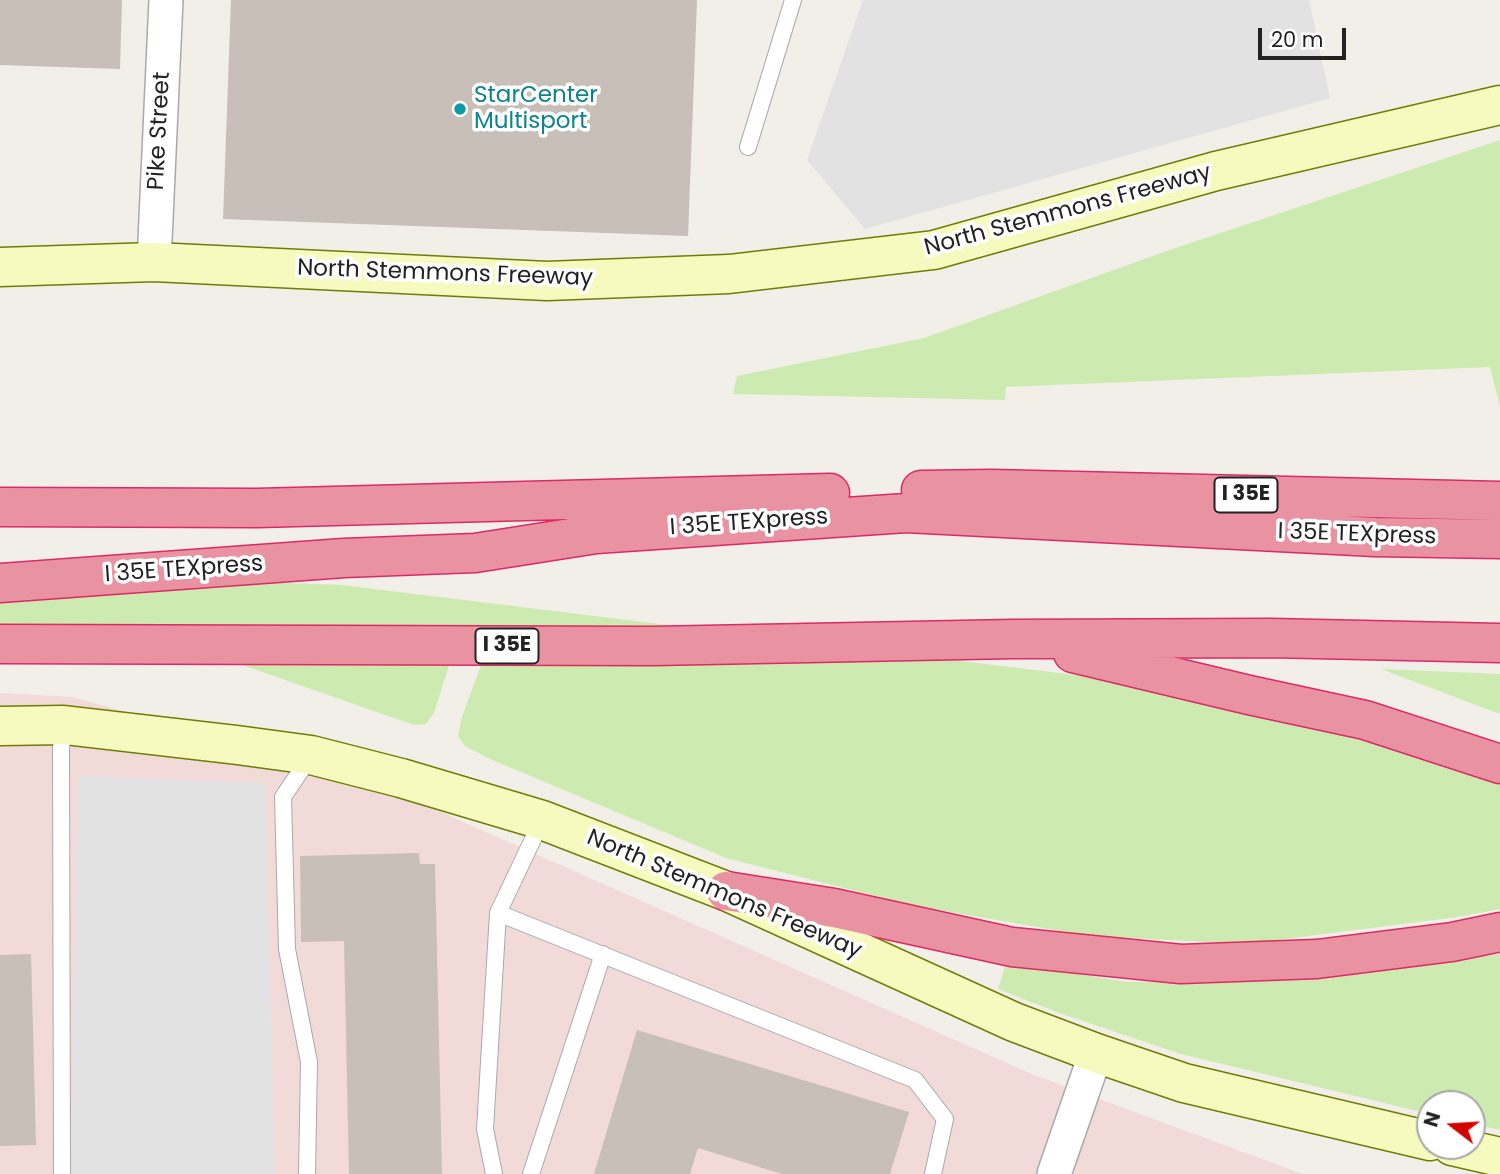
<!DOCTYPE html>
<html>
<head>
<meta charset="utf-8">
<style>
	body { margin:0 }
	#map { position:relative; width:1500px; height:1174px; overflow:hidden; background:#f2efe9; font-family:Poppins,sans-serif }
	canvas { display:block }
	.north { position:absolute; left:1416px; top:1090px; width:70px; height:70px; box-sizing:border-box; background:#fff; border:2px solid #a7a7a7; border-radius:50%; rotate:287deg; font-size:19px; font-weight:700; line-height:28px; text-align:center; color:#222 }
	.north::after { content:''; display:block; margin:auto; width:24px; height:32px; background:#d40000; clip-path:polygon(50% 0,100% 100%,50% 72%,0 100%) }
	.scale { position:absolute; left:1258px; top:28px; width:88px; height:32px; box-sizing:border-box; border:4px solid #222; border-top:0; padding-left:9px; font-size:21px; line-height:24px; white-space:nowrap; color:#222; -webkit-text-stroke:5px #fff; paint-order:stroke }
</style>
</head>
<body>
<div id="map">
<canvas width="1500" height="1174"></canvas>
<div class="north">N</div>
<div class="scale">20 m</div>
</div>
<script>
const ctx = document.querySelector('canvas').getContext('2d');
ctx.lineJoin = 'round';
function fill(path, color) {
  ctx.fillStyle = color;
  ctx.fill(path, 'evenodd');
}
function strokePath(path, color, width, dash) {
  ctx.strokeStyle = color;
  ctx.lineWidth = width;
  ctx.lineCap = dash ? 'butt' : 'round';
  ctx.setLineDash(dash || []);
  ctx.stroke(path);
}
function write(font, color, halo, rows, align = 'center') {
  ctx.font = font + ' Poppins,sans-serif';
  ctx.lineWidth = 7;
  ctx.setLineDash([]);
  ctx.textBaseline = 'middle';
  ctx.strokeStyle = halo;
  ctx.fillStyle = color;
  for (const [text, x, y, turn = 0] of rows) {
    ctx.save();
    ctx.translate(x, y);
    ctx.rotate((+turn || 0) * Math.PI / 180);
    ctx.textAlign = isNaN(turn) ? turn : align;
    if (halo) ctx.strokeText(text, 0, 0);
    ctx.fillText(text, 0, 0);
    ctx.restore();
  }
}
fill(new Path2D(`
	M0,693L72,697L362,777L1034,1075L1303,1174H0Z`), '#f2dad9');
fill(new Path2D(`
	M1500,140V407L1490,367L1006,387L1005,400L733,394L737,376L924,338L1178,247Z
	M0,573L342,585L1132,682L1500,762V909L1458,917L1246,944L1089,936L911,905L726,858L490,759L465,746L458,736L462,717L482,662L453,653L434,713L426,724L414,725L225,659L90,633L0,624Z
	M1381,669L1500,674V714Z
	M1500,954V1130L1472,1124V1104H1430V1114L1181,1054L1059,1013L998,989L1006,963L1129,982L1313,980Z`), '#cdebb0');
fill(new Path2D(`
	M863,0H1309L1330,98L865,229L807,160Z
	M78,776L265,783L275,1174H71Z`), '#e2e2e2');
fill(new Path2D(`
	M0,0H122L120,69L0,65Z
	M231,0H697L688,236L223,219Z
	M419,853L420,864H435L442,1174H349L344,941L301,942L300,856Z
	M31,954L36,1145L0,1146V955Z
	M637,1030L909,1112L890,1174H782L698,1148L690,1174H594Z`), '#c7bfb8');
const lane = new Path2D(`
	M748,147L793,0
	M542,820L498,913L915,1080L945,1119L933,1174
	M62,1174L61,748L64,725
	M307,1174L309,1062L287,949L283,797L310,757
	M494,1174L485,1129L498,913
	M531,1174L603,954`);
const street = new Path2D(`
	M154,262L166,0
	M1054,1174L1096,1053`);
const secondary = new Path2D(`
	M0,267L154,262L547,281L729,274L934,250L1216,171L1500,105
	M0,726L64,725L237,745L311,755L401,778L542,820L726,891L1014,1022L1096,1053L1184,1083L1430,1141
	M1452,1146L1500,1157`);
const highway = new Path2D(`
	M921,490L991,489L1500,501
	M0,507L257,508L830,493
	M0,583L344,558L475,553L596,534L906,513L1375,537L1500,539
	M0,644L653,646L1013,639L1270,638L1500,643
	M1073,653L1249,695L1365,720L1500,764
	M726,891L834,908L1012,947L1181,964L1317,959L1452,942L1500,932`);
strokePath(lane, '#a9a9a9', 18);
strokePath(street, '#a9a9a9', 36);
strokePath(secondary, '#707d05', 41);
strokePath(highway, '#dc2a67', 41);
strokePath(lane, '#fff', 16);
strokePath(street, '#fff', 33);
strokePath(secondary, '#f7fabf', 38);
strokePath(highway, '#e892a2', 38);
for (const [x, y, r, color] of [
	[460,109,7,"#0f9aa8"]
]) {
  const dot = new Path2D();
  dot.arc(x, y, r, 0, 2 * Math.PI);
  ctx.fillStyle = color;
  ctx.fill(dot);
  strokePath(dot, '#fff', 2.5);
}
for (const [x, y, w] of [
	[1246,495,63],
	[507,646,63]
]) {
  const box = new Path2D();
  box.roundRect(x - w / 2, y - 17.5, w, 35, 5);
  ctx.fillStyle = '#fff';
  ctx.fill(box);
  strokePath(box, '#222', 2);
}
write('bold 21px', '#222', null, [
	["I 35E",1246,495],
	["I 35E",507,646]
]);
write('23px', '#0d838f', '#fff', [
	["StarCenter",474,96],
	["Multisport",474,122]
], 'left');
write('23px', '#222', '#fff', [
	["Pike Street",160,131,-87],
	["North Stemmons Freeway",1068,211,-15],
	["North Stemmons Freeway",445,274,2],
	["I 35E TEXpress",749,523,-4],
	["I 35E TEXpress",1357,535,2],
	["I 35E TEXpress",184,570,-4],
	["North Stemmons Freeway",724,895,23]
]);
</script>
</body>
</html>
